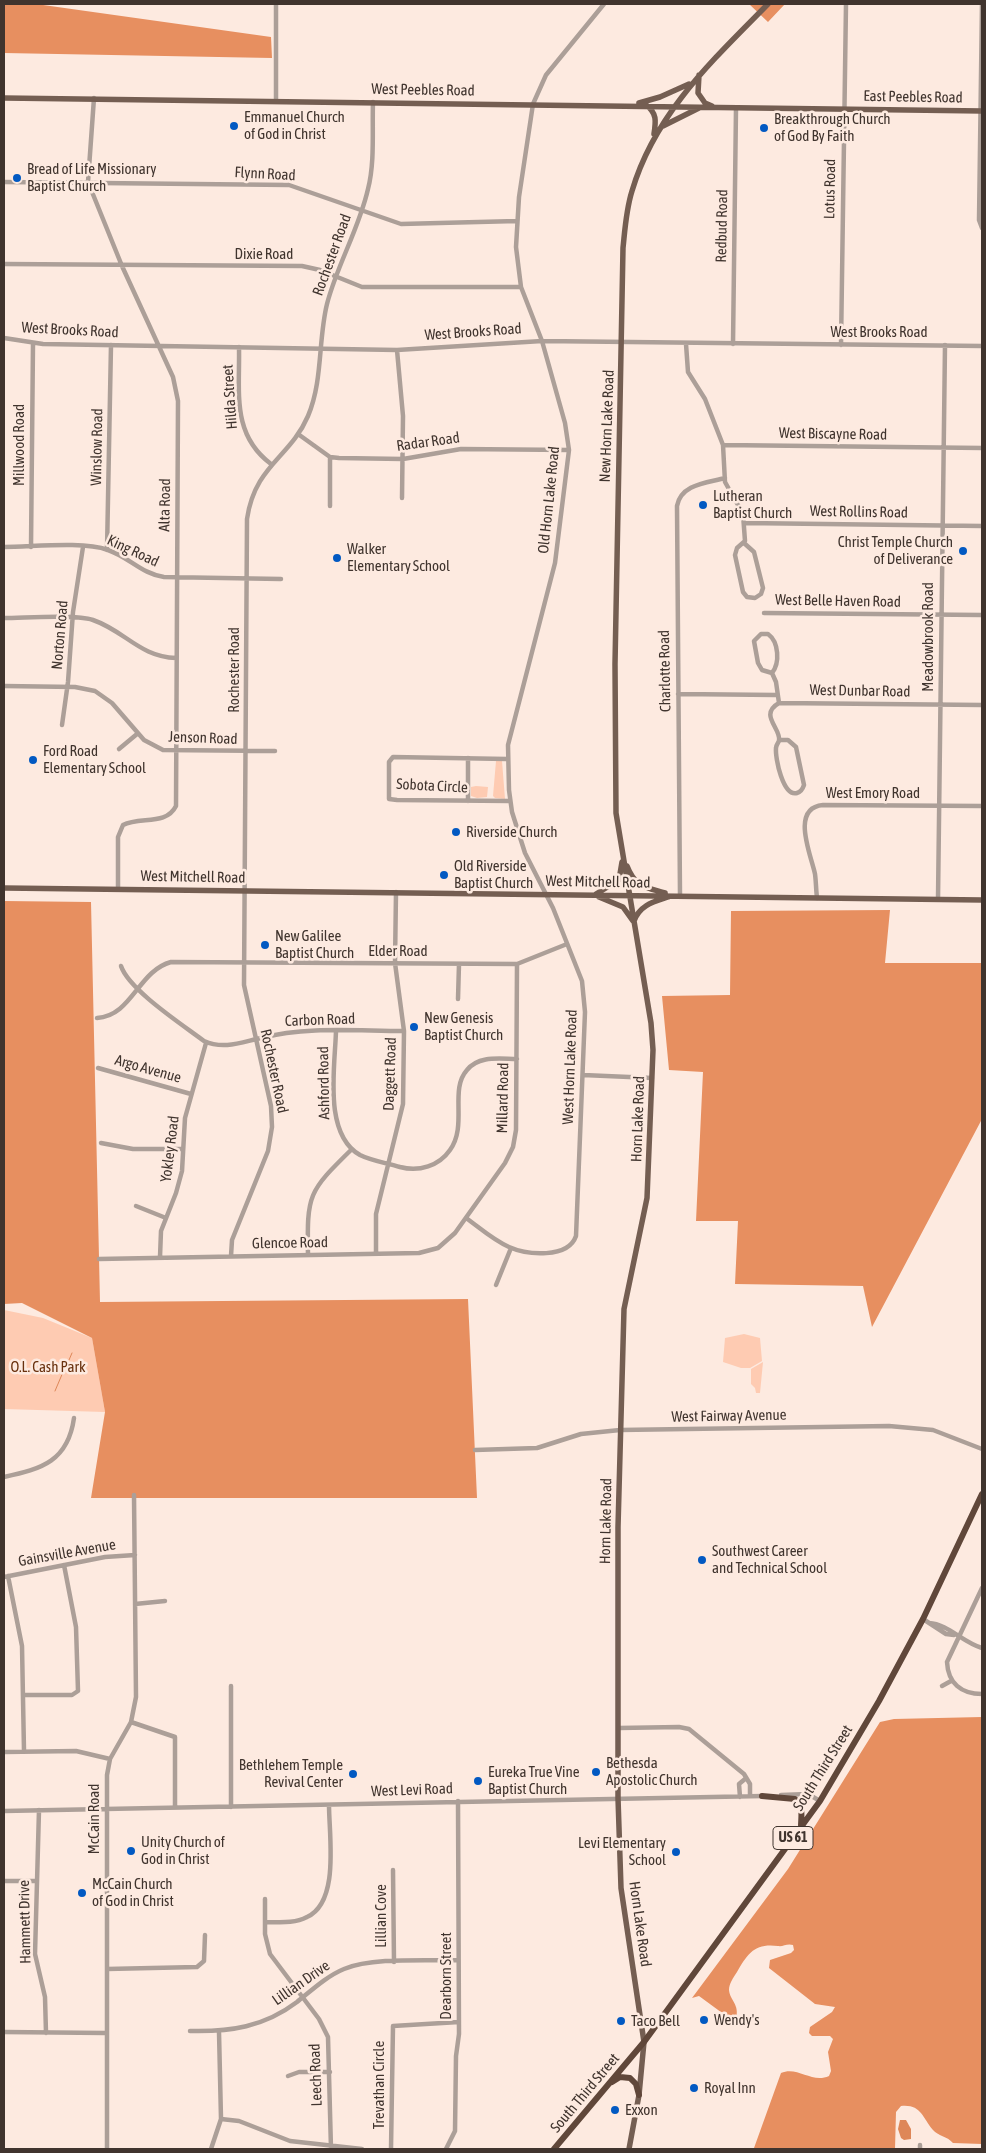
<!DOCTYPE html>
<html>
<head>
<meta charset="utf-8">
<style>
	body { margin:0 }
	#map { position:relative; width:986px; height:2153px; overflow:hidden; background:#fdeae0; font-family:"Asap Condensed",sans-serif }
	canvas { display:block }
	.frame { position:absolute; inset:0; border:5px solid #40342e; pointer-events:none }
</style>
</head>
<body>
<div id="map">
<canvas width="986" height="2153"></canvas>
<div class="frame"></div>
</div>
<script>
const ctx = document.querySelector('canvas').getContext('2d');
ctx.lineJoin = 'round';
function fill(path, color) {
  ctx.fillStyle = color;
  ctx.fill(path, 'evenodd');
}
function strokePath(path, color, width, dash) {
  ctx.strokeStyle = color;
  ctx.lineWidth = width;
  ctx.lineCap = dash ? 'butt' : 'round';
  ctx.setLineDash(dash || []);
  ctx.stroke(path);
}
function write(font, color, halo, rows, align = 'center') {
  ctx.font = font + ' "Asap Condensed",sans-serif';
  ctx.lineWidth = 5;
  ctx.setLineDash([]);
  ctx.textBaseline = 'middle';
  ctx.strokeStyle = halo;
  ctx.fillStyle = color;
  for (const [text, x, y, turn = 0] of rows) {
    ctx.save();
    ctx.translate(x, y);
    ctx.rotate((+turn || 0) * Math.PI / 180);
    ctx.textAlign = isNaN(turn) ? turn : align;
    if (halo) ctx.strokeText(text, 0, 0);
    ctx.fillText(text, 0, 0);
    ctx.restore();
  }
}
fill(new Path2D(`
	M496,761H502L505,799L495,798L493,796Z
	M476,786L488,787L487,797L477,798L471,796V787Z
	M4,1310L43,1318L92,1338L105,1412L4,1409Z
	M744,1334L760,1338L762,1361L750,1368H741L723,1362L725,1338Z
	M763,1362L760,1393H756L755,1388L751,1384V1369Z`), '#fecbb2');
fill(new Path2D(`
	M4,4H36L271,37L272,58L4,53Z
	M749,4H785L768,22Z
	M4,901L91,902L100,1302L468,1299L477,1498H91L105,1412L92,1338L22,1303L4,1304Z
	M890,910L885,963H982V1119L872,1327L863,1286L735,1284L738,1221H696L703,1072L669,1070L662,996L730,995L731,911Z
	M982,1717V2144L953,2143C947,2136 938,2136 933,2130C922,2117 921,2104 901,2106L896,2112L895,2149H686L754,2148L781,2073C798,2066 812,2084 829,2076L831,2071L828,2052L833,2039L830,2036H812L809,2033L810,2027L832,2012L835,2007L815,2004L769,1968L770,1960L791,1953L794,1950L793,1945C787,1943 783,1947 778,1946C755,1943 748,1953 737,1972C733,1978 729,1984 729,1990C730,2001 740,2004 736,2019L729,2018L699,1996L692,1998L788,1869L880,1722L894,1719Z`), '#e78f60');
fill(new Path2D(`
	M906,2120L911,2129V2139L904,2140L901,2138L898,2129L900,2120Z`), '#de8758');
strokePath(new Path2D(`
	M69,1360L72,1353
	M55,1391L66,1365`), '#de8758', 1);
strokePath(new Path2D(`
	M276,4V101
	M982,4L979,220L982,228
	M94,98L88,182L122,266L173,377L178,401L176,806C166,826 140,816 123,825L118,837V889
	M4,182L289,185L401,224L517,221
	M4,264L302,266L320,270L362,287H521
	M4,338L43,344L397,350L542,341L982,346
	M686,344L688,372L705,399L723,445L725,482L743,514L745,541L737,548L735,555L743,592L747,597L755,598L761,594L763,588L754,552L744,543
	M733,344L736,108
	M841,345L846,4
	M239,347C240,392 231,434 271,464
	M397,350L403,416L402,498
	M298,434L330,457L339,458L403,459L461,449L569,450
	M723,445L982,448
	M330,506V457
	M745,523L982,526
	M4,547C33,547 82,541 108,550C129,557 142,574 164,577L281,579
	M31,547L33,343
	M107,550L111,345
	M764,613L982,615
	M4,618C25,618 75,614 93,620C125,631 140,657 176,658
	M772,673C780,663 779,642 768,634H761L754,641L758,663L762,670L772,673L776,682L779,703C758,715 782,729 779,741C778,743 776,745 776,748C775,758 783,797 797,793C801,792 803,788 804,785L796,747L788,740H779
	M4,686L75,687L95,691L112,703L144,740L163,750L275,751
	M678,694L776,695
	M779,703L982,705
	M62,725L68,682L73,612L83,547
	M119,749L137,734
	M507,759L393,757L389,762V799L397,800L510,801
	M468,801V758
	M680,896L677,506C681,484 707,483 725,478
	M817,898C816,890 816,881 815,874C811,855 790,808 823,805L982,806
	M938,899L945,345
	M121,966C129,990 183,1025 204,1041C224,1050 242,1042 261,1038C307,1026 356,1031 404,1031
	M458,999L459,964
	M97,1018C132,1016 138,971 171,962L517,964L567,944
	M336,1031C335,1067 323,1134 360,1155C372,1161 387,1163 400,1167C419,1172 439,1166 450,1150C468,1125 449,1090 467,1070C479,1055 500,1059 517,1059
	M98,1068L191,1094
	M583,1075L652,1078
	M101,1143L133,1149H183
	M136,1206L166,1218
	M466,1218C480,1228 493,1240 509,1247C527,1255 568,1259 576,1236L585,1012L582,981L553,908L525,853L512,812L509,790L508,745L555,563L569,450L565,423L542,341L521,287L516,247L519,197L533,104L546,75L604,4
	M376,1254V1214L403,1104L404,1031L395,963L396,892
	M308,1255C307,1194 308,1192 352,1149
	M231,1256L232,1240L268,1151L272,1127L271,1106L244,985L247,519C255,465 290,458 308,416C323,381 318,340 327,304C337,265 359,229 368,189C375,162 372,130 373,102
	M160,1257L161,1231L176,1193L182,1171L185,1118L206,1043
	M99,1259L419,1253L438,1248L455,1233L505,1163L513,1147L516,1130L517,964
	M496,1285L511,1248
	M475,1450L537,1448L581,1434L620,1430L889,1426L933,1430L982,1449
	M4,1477C42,1469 68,1461 74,1418
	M8,1576L22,1646L24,1751
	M4,1577L105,1557L135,1555
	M982,1588L947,1662C948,1683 961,1694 982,1694
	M135,1604L165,1601
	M923,1619L946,1634L954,1635
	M929,1623C948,1624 962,1642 982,1648
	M942,1686L951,1681
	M23,1695H72L78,1691L76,1627L64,1565
	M131,1722L175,1737V1807
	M619,1728L679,1727L689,1729L744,1774L750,1784V1796
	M4,1752L76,1751L110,1759
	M781,1795L808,1794L820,1801
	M740,1797L739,1784L745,1779
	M231,1807V1686
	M39,1810L35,1954L45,1997L46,2033
	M4,1811L763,1796
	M393,1870L394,1962
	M4,1881H36
	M265,1899V1934L270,1954L319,2019L328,2037L331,2149
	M265,1922C279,1922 294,1924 307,1917C340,1902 329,1836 329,1805
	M107,1969L197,1967L204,1961L205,1935
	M190,2031C230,2032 264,2027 297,2002C312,1990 327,1976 344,1969C373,1957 426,1961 458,1960
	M4,2032L105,2033
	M288,2076L299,2072H330
	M221,2119L239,2121L290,2141L362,2149
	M920,2145V2149
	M107,2149V1775L110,1759L131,1722L136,1697L134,1495
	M211,2149L221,2119L219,2032
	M391,2149L393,2026L459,2022
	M446,2149L455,2131L456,2056L459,2034L458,1801`), '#ac9f98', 4.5);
strokePath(new Path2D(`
	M699,75L698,93L705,103L712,106
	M4,98L982,111
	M639,103L660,97L689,84
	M646,105C657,113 656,121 654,134
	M663,126L699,108
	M627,866C635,887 645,887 665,893
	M4,888L982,900
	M596,894L619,880L622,862
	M599,897L623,907L633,921
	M634,921C640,905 653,902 668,897
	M629,2149L639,2095L644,2042L621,1888L618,1798V1527L624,1309L647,1198L653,1050L651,1023L616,813L615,664L623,248C625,229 626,210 632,191C655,113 713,60 768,4`), '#745e52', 5.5);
strokePath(new Path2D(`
	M762,1796L795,1799C804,1806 801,1816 801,1827
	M612,2082L620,2077L630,2078L636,2084L639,2095
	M554,2149L644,2042L820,1801L879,1701L923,1619L982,1494`), '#60473a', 6);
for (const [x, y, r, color] of [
	[234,126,5,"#0259c2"],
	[764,128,5,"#0259c2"],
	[17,178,5,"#0259c2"],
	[703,505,5,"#0259c2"],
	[963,551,5,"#0259c2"],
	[337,558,5,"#0259c2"],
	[33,760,5,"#0259c2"],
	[456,832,5,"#0259c2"],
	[444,875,5,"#0259c2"],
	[265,945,5,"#0259c2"],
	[414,1027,5,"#0259c2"],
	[702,1560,5,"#0259c2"],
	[596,1772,5,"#0259c2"],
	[353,1774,5,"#0259c2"],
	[478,1781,5,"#0259c2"],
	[131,1851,5,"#0259c2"],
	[676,1852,5,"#0259c2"],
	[82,1893,5,"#0259c2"],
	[704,2020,5,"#0259c2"],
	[621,2021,5,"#0259c2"],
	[694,2088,5,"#0259c2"],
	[615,2110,5,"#0259c2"]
]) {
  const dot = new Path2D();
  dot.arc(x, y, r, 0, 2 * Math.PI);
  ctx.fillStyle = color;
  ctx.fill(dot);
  strokePath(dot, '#fdeae0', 2);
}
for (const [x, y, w] of [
	[793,1838,40]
]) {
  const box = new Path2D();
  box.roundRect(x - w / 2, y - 11.5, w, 23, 4);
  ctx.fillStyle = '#fdeae0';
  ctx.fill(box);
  strokePath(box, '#40342e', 1);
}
write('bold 14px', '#40342e', null, [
	["US 61",793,1838]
]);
write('15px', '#40342e', '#fdeae0', [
	["West Peebles Road",423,90,1],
	["East Peebles Road",913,97,1],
	["Flynn Road",265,174,3],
	["Lotus Road",830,189,-89],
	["Redbud Road",722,226,-89],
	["Dixie Road",264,254],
	["Rochester Road",332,255,-70],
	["West Brooks Road",70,330,3],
	["West Brooks Road",473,332,-4],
	["West Brooks Road",879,332],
	["Hilda Street",230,397,-94],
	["New Horn Lake Road",607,426,-88],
	["West Biscayne Road",833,434,1],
	["Radar Road",428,442,-8],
	["Millwood Road",19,445,-90],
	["Winslow Road",97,447,-89],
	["Old Horn Lake Road",549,500,-84],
	["Alta Road",165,505,-89],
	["West Rollins Road",859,512,1],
	["King Road",133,551,25],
	["West Belle Haven Road",838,601,1],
	["Norton Road",60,635,-85],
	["Meadowbrook Road",928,637,-90],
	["Rochester Road",234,670,-90],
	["Charlotte Road",665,671,-91],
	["West Dunbar Road",860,691,1],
	["Jenson Road",203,738,2],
	["Sobota Circle",432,786,3],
	["West Emory Road",873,793],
	["West Mitchell Road",193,877,1],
	["West Mitchell Road",598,882,1],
	["Elder Road",398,951],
	["Carbon Road",320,1020,-2],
	["West Horn Lake Road",570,1067,-88],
	["Argo Avenue",148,1069,16],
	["Rochester Road",274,1071,78],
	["Daggett Road",390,1074,-88],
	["Ashford Road",324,1083,-91],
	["Millard Road",503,1098,-89],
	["Horn Lake Road",638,1119,-88],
	["Yokley Road",170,1149,-83],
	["Glencoe Road",290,1243,-1],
	["West Fairway Avenue",729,1416,-1],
	["Horn Lake Road",606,1521,-89],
	["Gainsville Avenue",67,1553,-10],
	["South Third Street",823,1768,-58],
	["West Levi Road",412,1790,-2],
	["McCain Road",94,1819,-90],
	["Lillian Cove",381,1916,-90],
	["Hammett Drive",25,1922,-91],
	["Horn Lake Road",640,1924,82],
	["Dearborn Street",446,1976,-90],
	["Lillian Drive",301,1983,-35],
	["Leech Road",316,2075,-92],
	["Trevathan Circle",379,2085,-90],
	["South Third Street",585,2093,-50]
]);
write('15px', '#40342e', '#fdeae0', [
	["Emmanuel Church",244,117],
	["of God in Christ",244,134],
	["Breakthrough Church",774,119],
	["of God By Faith",774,136],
	["Bread of Life Missionary",27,169],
	["Baptist Church",27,186],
	["Lutheran",713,496],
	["Baptist Church",713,513],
	["Christ Temple Church",953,542,"right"],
	["of Deliverance",953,559,"right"],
	["Walker",347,549],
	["Elementary School",347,566],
	["Ford Road",43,751],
	["Elementary School",43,768],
	["Riverside Church",466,832],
	["Old Riverside",454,866],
	["Baptist Church",454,883],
	["New Galilee",275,936],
	["Baptist Church",275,953],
	["New Genesis",424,1018],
	["Baptist Church",424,1035],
	["Southwest Career",712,1551],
	["and Technical School",712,1568],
	["Bethesda",606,1763],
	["Apostolic Church",606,1780],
	["Bethlehem Temple",343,1765,"right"],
	["Revival Center",343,1782,"right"],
	["Eureka True Vine",488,1772],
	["Baptist Church",488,1789],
	["Unity Church of",141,1842],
	["God in Christ",141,1859],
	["Levi Elementary",666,1843,"right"],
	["School",666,1860,"right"],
	["McCain Church",92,1884],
	["of God in Christ",92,1901],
	["Wendy's",714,2020],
	["Taco Bell",631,2021],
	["Royal Inn",704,2088],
	["Exxon",625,2110]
], 'left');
write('15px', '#69310e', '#fdeae0', [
	["O.L. Cash Park",48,1367]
]);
</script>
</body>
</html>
